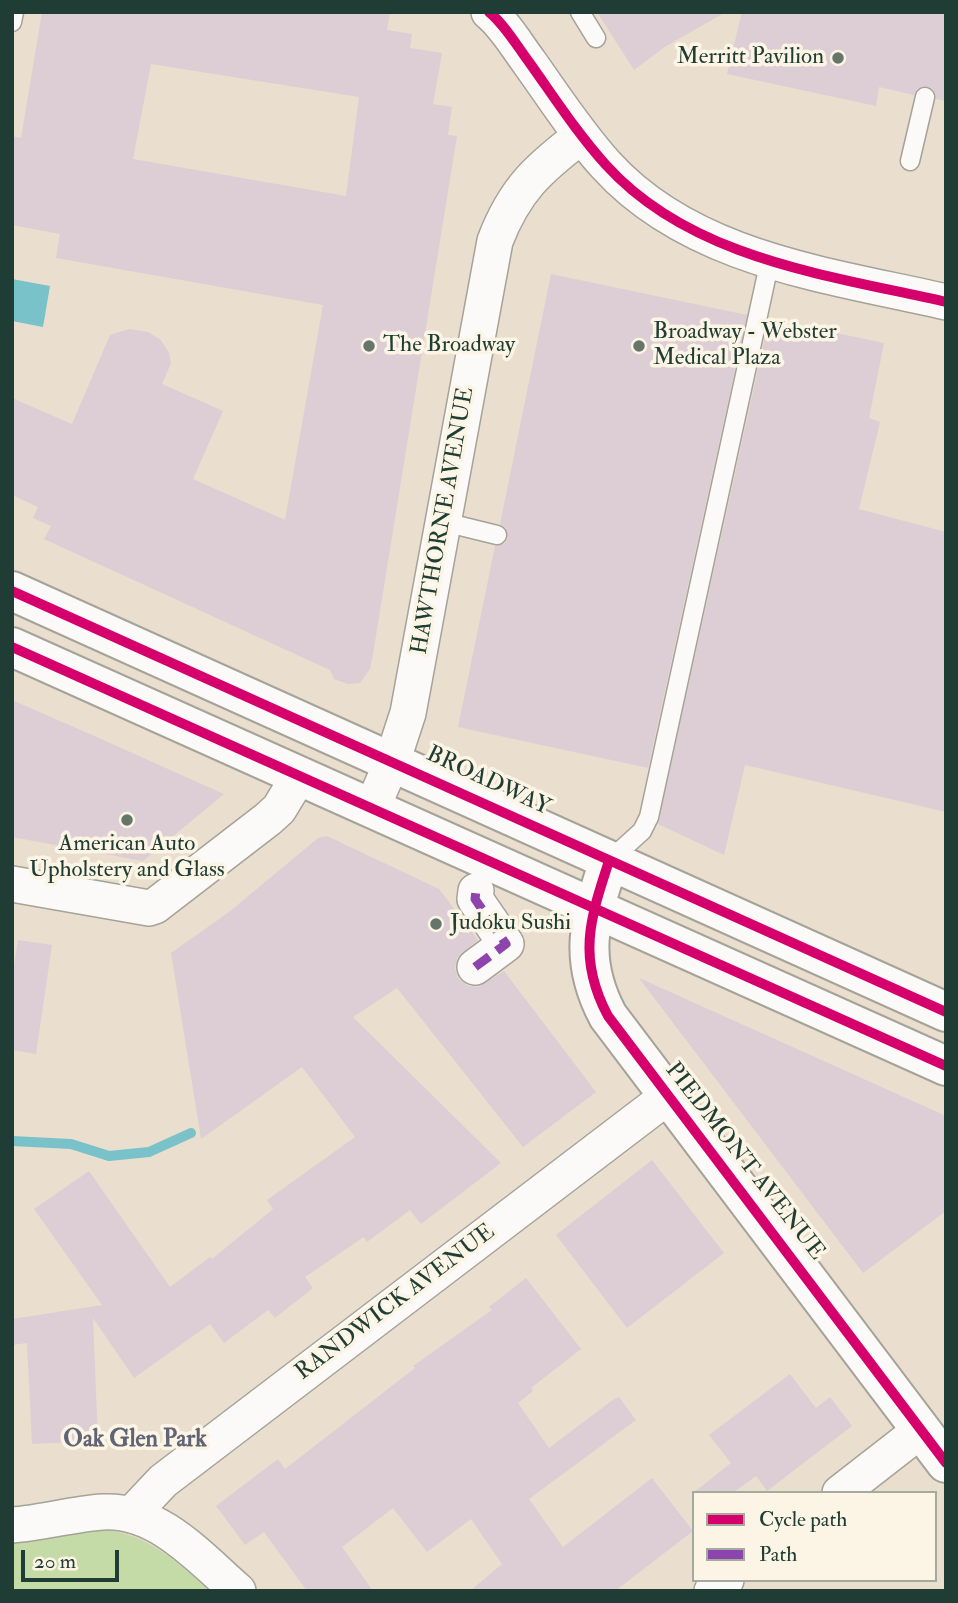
<!DOCTYPE html>
<html>
<head>
<meta charset="utf-8">
<style>
	body { margin:0 }
	#map { position:relative; width:958px; height:1603px; overflow:hidden; background:#eadecf; font-family:"IM FELL Double Pica",serif }
	canvas { display:block }
	.frame { position:absolute; inset:0; border:14px solid #1f3d34; pointer-events:none }
	.legend { position:absolute; left:692px; top:1491px; width:245px; height:91px; box-sizing:border-box; background:#fcf5e5; border:2px solid #a4ab9e; margin:0; padding:9px 12px; list-style:none; font-size:21px; color:#1f3d34 }
	.legend li { display:flex; align-items:center; gap:14px; height:35px }
	.legend b { width:35px; border:2px solid #a4ab9e }
	.scale { position:absolute; left:21px; top:1550px; width:98px; height:32px; box-sizing:border-box; border:4px solid #1f3d34; border-top:0; padding-left:9px; font-size:21px; line-height:24px; white-space:nowrap; color:#1f3d34; -webkit-text-stroke:5px #fcf5e5; paint-order:stroke }
</style>
</head>
<body>
<div id="map">
<canvas width="958" height="1603"></canvas>
<div class="frame"></div>
<ul class="legend">
<li><b style="height:9px;background:#d6006c"></b>Cycle path</li>
<li><b style="height:9px;background:#8e44ad"></b>Path</li>
</ul>
<div class="scale">20 m</div>
</div>
<script>
const ctx = document.querySelector('canvas').getContext('2d');
ctx.lineJoin = 'round';
function fill(path, color) {
  ctx.fillStyle = color;
  ctx.fill(path, 'evenodd');
}
function strokePath(path, color, width, dash) {
  ctx.strokeStyle = color;
  ctx.lineWidth = width;
  ctx.lineCap = dash ? 'butt' : 'round';
  ctx.setLineDash(dash || []);
  ctx.stroke(path);
}
function write(font, color, halo, rows, align = 'center') {
  ctx.font = font + ' "IM FELL Double Pica",serif';
  ctx.lineWidth = 7;
  ctx.setLineDash([]);
  ctx.textBaseline = 'middle';
  ctx.strokeStyle = halo;
  ctx.fillStyle = color;
  for (const [text, x, y, turn = 0] of rows) {
    ctx.save();
    ctx.translate(x, y);
    ctx.rotate((+turn || 0) * Math.PI / 180);
    ctx.textAlign = isNaN(turn) ? turn : align;
    if (halo) ctx.strokeText(text, 0, 0);
    ctx.fillText(text, 0, 0);
    ctx.restore();
  }
}
fill(new Path2D(`
	M104,1530C150,1534 177,1563 211,1591H12V1543Z`), '#c5dba7');
fill(new Path2D(`
	M12,279L50,286L43,327L12,321Z`), '#7ac2c9');
strokePath(new Path2D(`
	M12,1141L71,1144L109,1156L149,1152L191,1133`), '#7ac2c9', 10);
fill(new Path2D(`
	M42,12H390L387,30L412,34L410,48L442,53L433,104L452,107L448,135L457,136L373,654L370,669L360,683L348,684L334,679L330,670L44,539L51,526L33,518L38,507L12,495V398L72,424L110,335L129,329L148,332L161,340L169,353L171,363L162,384L223,411L193,479L285,520L323,305L56,258L60,234L12,225V136L21,138ZM151,64L359,97L346,196L133,159Z
	M597,12H726L666,46L634,70Z
	M742,12H946V101L936,99L933,89L927,86L917,89L914,95L879,87L876,106L727,74Z
	M551,274L747,315L648,768L458,727L495,546L505,543L508,537L505,527L500,524Z
	M769,319L884,343L869,418L880,422L859,509L946,532V812L745,765L724,855L658,824Z
	M12,700L92,735L224,794L143,861L12,837Z
	M327,836L439,889L478,940L457,958L455,969L459,979L468,986L478,987L504,971L596,1092L523,1147L397,988L353,1017L501,1163L421,1224L410,1210L367,1242L364,1237L305,1277L313,1288L275,1318L268,1310L224,1343L210,1324L134,1378L93,1318L98,1441L32,1444L27,1343L12,1345V1319L102,1305L34,1209L89,1171L170,1287L210,1257L212,1259L273,1209L267,1200L355,1137L302,1067L201,1139L171,953L229,912L318,838Z
	M18,940L52,945L36,1054L12,1050V978Z
	M639,978L946,1116V1211L863,1273Z
	M652,1160L724,1253L627,1328L556,1235Z
	M526,1278L581,1349L531,1388L533,1391L518,1403L549,1448L614,1399L619,1397L636,1420L529,1499L563,1547L652,1478L693,1531L615,1591H470L502,1564L471,1519L427,1552L393,1508L342,1547L373,1591H307L264,1532L245,1545L216,1506L278,1459L285,1469L415,1368L413,1366L492,1310L489,1307Z
	M790,1374L816,1408L830,1397L852,1426L767,1491L756,1476L733,1493H693L731,1463L709,1435Z`), '#dcced4');
const lane = new Path2D(`
	M580,12L596,38
	M12,22L14,12
	M910,161L925,97
	M444,522L497,535
	M609,861L642,831L649,817L770,260`);
const street = new Path2D(`
	M489,12C505,25 517,46 529,62C554,97 577,133 606,165C691,259 828,275 946,302
	M372,808L392,762L408,713L495,241C515,189 538,169 581,136
	M12,884L149,908L155,906L268,819L279,809L299,776
	M475,967L506,944L475,899L476,891
	M840,1493L921,1430
	M131,1515L163,1481L667,1097
	M12,1525C42,1523 72,1514 103,1512C158,1509 200,1558 238,1591
	M712,1591L726,1580`);
const secondary = new Path2D(`
	M609,861C590,919 577,958 608,1016L946,1463`);
const primary = new Path2D(`
	M12,591L946,1012
	M12,647L946,1066`);
strokePath(lane, '#a5a298', 21);
strokePath(street, '#a5a298', 38);
strokePath(secondary, '#a5a298', 42);
strokePath(primary, '#a5a298', 42);
strokePath(lane, '#fcfaf8', 18);
strokePath(street, '#fcfaf8', 35);
strokePath(secondary, '#fcfaf8', 38);
strokePath(primary, '#fcfaf8', 38);
strokePath(new Path2D(`
	M475,967L506,944L475,899L476,891`), '#8e44ad', 9, [18, 9]);
strokePath(new Path2D(`
	M489,12C505,25 517,46 529,62C554,97 577,133 606,165C691,259 828,275 946,302
	M12,591L946,1012
	M12,647L946,1066
	M609,861C590,919 577,958 608,1016L946,1463`), '#d6006c', 10);
for (const [x, y, r, color] of [
	[838,58,7,"#66756a"],
	[369,346,7,"#66756a"],
	[639,346,7,"#66756a"],
	[127,820,7,"#66756a"],
	[436,924,7,"#66756a"]
]) {
  const dot = new Path2D();
  dot.arc(x, y, r, 0, 2 * Math.PI);
  ctx.fillStyle = color;
  ctx.fill(dot);
  strokePath(dot, '#fcf5e5', 2.5);
}
write('23px', '#1f3d34', '#fcf5e5', [
	["Merritt Pavilion",824,58,"right"],
	["Broadway - Webster",653,333],
	["Medical Plaza",653,359],
	["The Broadway",383,346],
	["American Auto",127,845,"center"],
	["Upholstery and Glass",127,871,"center"],
	["Judoku Sushi",450,924]
], 'left');
write('23px', '#1f3d34', '#fcf5e5', [
	["HAWTHORNE AVENUE",444,521,-80],
	["BROADWAY",488,782,25],
	["PIEDMONT AVENUE",744,1162,52],
	["RANDWICK AVENUE",396,1303,-37]
]);
write('bold 24px', '#606475', '#fcf5e5', [
	["Oak Glen Park",135,1441]
]);
</script>
</body>
</html>
